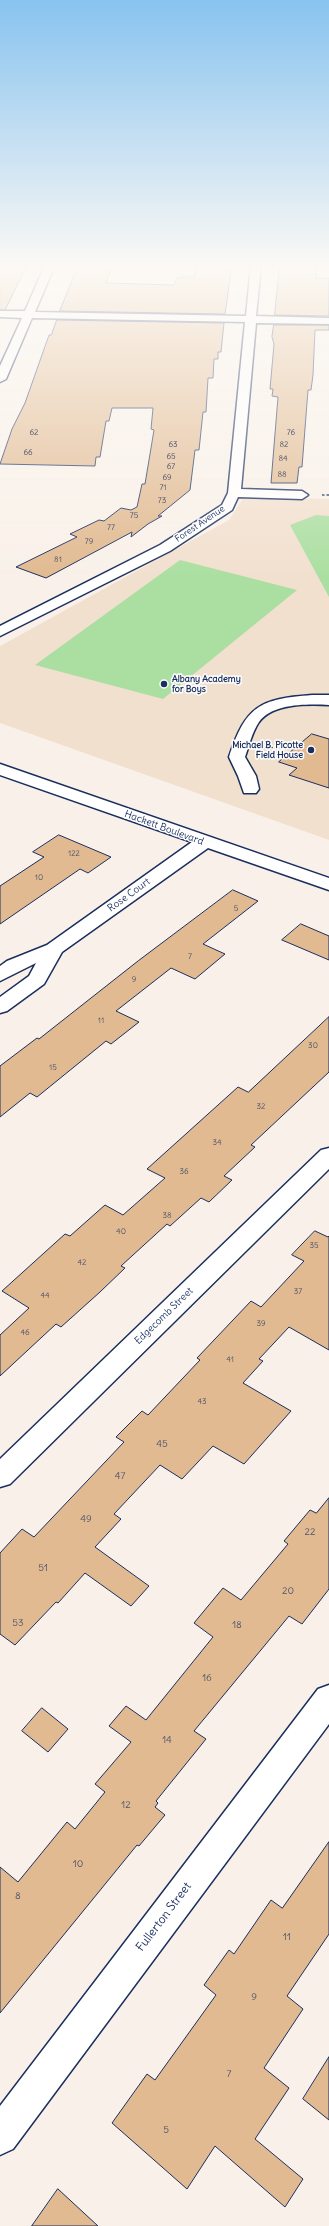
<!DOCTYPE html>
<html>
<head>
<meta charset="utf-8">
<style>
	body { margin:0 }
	canvas { display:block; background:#f9f1e9 }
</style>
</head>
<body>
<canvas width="329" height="2226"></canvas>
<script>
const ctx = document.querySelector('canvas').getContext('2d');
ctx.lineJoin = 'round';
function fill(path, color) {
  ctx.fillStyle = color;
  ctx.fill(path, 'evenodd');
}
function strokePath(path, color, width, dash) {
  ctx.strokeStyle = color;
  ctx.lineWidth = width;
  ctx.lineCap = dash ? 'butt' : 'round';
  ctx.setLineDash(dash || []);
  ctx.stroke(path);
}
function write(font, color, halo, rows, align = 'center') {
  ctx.font = font + ' Delius,sans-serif';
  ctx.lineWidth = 3;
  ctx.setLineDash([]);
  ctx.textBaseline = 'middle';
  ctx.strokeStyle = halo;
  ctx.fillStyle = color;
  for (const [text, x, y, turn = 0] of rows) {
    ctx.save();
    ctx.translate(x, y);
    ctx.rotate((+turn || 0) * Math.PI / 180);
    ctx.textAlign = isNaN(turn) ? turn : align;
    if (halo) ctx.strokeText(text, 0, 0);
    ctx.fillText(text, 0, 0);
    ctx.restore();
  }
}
fill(new Path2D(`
	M244,497L329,499V840L0,723V646L229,520Z`), '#f2e0cf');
fill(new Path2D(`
	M316,515L329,516V597L290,525Z
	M180,560L297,590L163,699L35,665Z`), '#abdfa1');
const building = new Path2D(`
	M0,265H27L5,310H0Z
	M79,265H113L106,283L174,285L177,277H194L197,265H232L225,314L60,311Z
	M280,265H317L316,278H329V316L275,315Z
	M57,320L224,323L221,352H218V359H214L213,378H208L206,412H203L199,450H195L190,490L158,516H162L148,524L131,537L132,532L46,578L16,567L77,537L70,534L99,520L104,521L121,508L131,510L137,507L142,484H145L154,430L151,429L153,408H112L109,421H106L100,457H96L95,466L0,464L12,429L25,403L49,335H51Z
	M274,325H329V330H315L313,375L311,390H308L302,467H299L297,483H271L278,397L272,396L273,389H270L274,344L272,337Z
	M312,734L329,739V788L289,775L297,768L279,762Z
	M59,835L111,857L88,873L80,869L0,924V886L44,857L33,852Z
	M233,890L258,901L203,944L225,954L195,979L171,968L116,1011L139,1022L111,1044L106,1041L37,1097L30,1093L0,1117V1066L37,1038L39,1039L138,961Z
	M301,924L329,936V960L282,940Z
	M329,1017V1072L251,1145L255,1147L224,1176L232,1180L209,1202L201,1198L170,1226L167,1224L121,1266L125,1268L100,1292L61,1327L56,1324L0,1376V1335L29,1308L2,1291L65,1234L70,1236L105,1205L123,1215L165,1178L147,1169L238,1087L248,1092Z
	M315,1231L328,1237L329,1236V1350L289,1327L259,1359L263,1361L243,1383L291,1411L244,1464L213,1446L182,1479L160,1465L114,1514L121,1519L95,1547L149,1586L131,1606L85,1573L58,1603L56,1602L15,1645L0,1634V1553L22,1529L34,1537L124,1442L116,1437L142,1411L148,1415L200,1360L197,1358L251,1301L261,1307L304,1261L292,1255Z
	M329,1498V1589L302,1624L289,1616L194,1731L206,1739L156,1801L158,1803L155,1807L165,1815L139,1846L137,1845L0,2013V1867L18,1882L67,1822L75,1829L105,1792L95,1784L131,1742L109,1726L126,1706L146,1720L213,1637L194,1623L223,1588L241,1600L288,1544L284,1541L310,1510L316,1513Z
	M42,1708L68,1729L48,1752L22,1731Z
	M329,1842V1934L287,1996L303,2009L264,2068L289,2088L255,2139L303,2179L285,2207L215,2146L187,2189L112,2123L147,2074L155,2080L216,1995L204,1985L229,1950L234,1954L271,1900L282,1908Z
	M329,2057V2120L303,2099Z
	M58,2189L98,2226H32Z`);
fill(building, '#e1ba91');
strokePath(building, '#1b2f5e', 1);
const minor = new Path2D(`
	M45,265H55L35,312L246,316L251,265H261L256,316L329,318V324L256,323L241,489L302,491L308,495L302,499L238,497L232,510L170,551L0,636V626L160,545L222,505L228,493L245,322L32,318L6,379L0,382V366L22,318L0,317V311H25Z
	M312,695H329V705C308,704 273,703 259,722C252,732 249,746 245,757L256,776L259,789L256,793H244L238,776L229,757C246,706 259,699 312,695Z
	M0,764L329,878V890L208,848L62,952L44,984L7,1011L0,1013V997L29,976L36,963L0,981V966L7,961L47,945L192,842L0,775Z
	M329,1148V1169L10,1484L0,1487V1459L321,1150Z
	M329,1685V1724L13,2149L0,2155V2106L318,1689Z`);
strokePath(minor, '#1b2f5e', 3);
strokePath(new Path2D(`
	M322,495H329`), '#1b2f5e', 1.5, [2.5, 2]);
fill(minor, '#fff');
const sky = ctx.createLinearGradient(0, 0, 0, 577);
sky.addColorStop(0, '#88c3ef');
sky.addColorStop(0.46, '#fcf9f5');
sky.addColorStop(1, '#fcf9f500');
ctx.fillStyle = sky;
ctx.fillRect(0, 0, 329, 577);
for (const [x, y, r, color] of [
	[164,684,4,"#1b2f5e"],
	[311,750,4,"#1b2f5e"]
]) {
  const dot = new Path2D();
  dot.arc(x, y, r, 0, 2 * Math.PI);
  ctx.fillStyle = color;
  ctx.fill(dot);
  strokePath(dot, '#fff', 1.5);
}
write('8px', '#4c526b', null, [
	["62",34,433],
	["76",291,433],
	["63",173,445],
	["82",284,445],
	["66",28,453],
	["65",171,457],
	["84",283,459],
	["67",171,467],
	["88",282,475],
	["69",167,478],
	["71",163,488],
	["73",162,501],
	["75",134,516],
	["77",111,528],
	["79",89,542],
	["81",58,560],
	["122",74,854],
	["10",39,878],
	["5",236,909],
	["7",190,957],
	["9",134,980],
	["11",101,1021],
	["30",313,1046],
	["15",53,1068],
	["32",261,1107],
	["34",217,1143],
	["36",184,1172],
	["38",167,1216],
	["40",121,1232],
	["35",314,1246],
	["42",82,1263],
	["37",298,1292],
	["44",45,1296],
	["39",261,1324],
	["46",25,1333],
	["41",230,1360],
	["43",202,1402]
]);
write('9px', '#1b2f5e', '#fff', [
	["Forest Avenue",200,524,-34]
]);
write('bold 9px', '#1b2f5e', '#fff', [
	["Albany Academy",172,679],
	["for Boys",172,689],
	["Michael B. Picotte",303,745,"right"],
	["Field House",303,755,"right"]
], 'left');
write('10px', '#1b2f5e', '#fff', [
	["Hackett Boulevard",164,828,20],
	["Rose Court",129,895,-36],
	["Edgecomb Street",164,1316,-44]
]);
write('10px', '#4c526b', null, [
	["45",162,1444],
	["47",120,1476],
	["49",86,1519],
	["22",310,1532],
	["51",43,1568],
	["20",288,1591],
	["53",18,1623],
	["18",237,1625],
	["16",207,1678],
	["14",167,1740],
	["12",126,1805],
	["10",78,1864],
	["8",18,1896],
	["11",287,1937],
	["9",254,1997],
	["7",229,2074],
	["5",166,2130]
]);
write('12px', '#1b2f5e', '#fff', [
	["Fullerton Street",164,1917,-53]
]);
</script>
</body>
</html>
